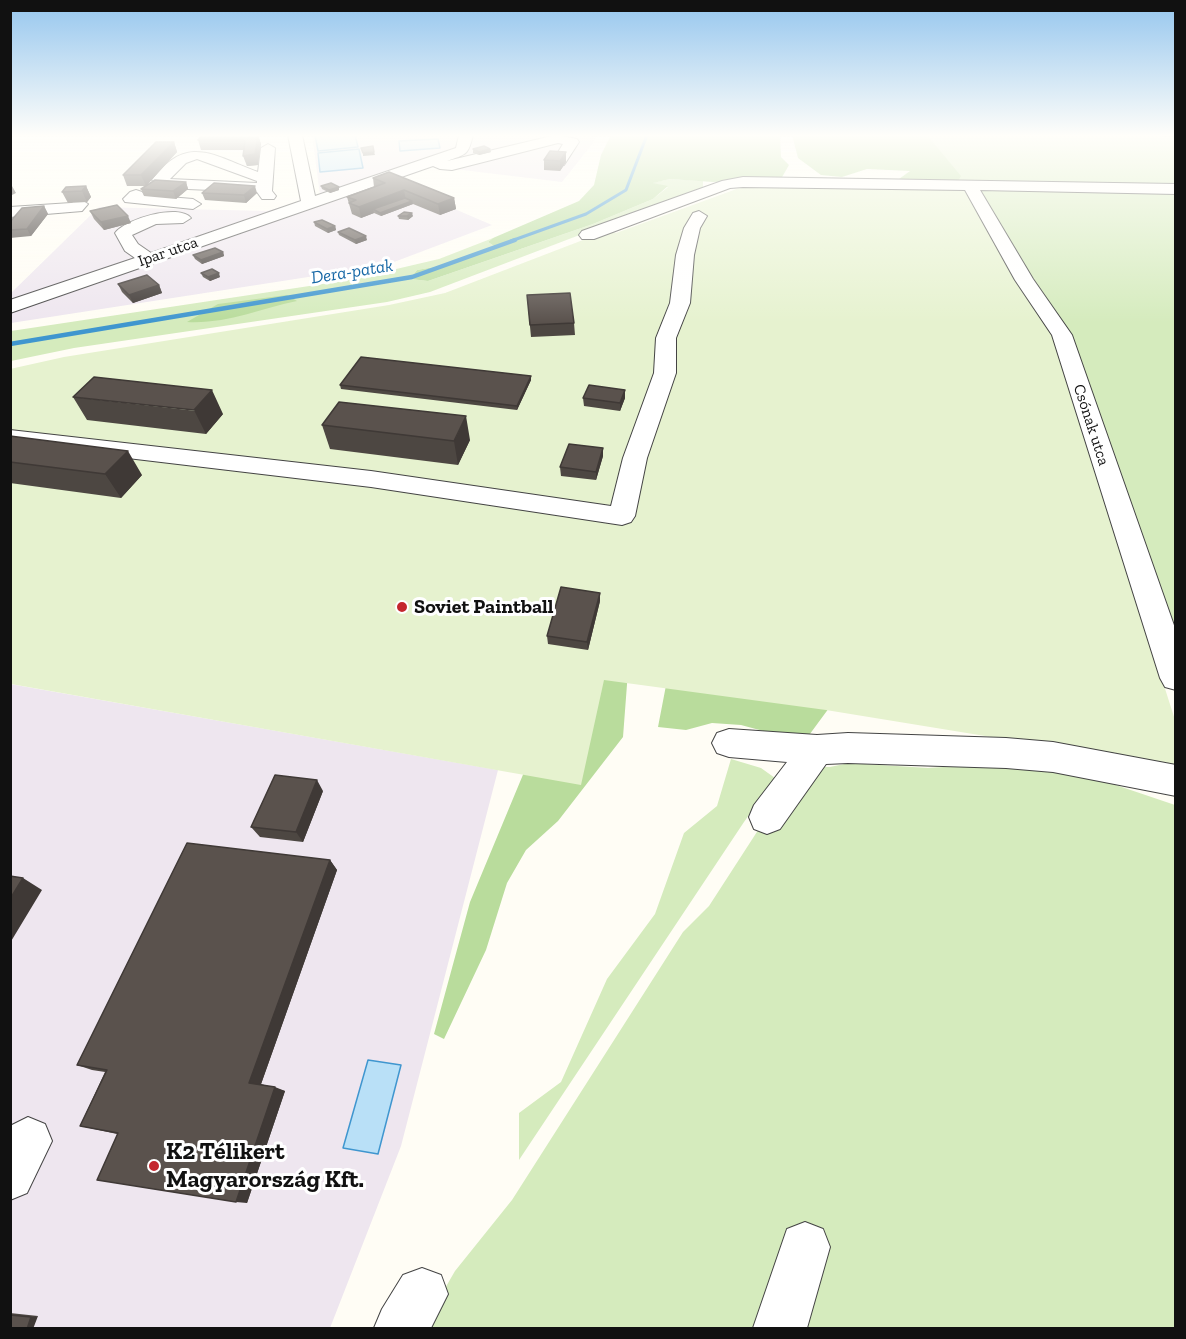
<!DOCTYPE html>
<html>
<head>
<meta charset="utf-8">
<style>
	body { margin:0 }
	#map { position:relative; width:1186px; height:1339px; overflow:hidden; background:#fffdf5; font-family:"Zilla Slab",serif }
	canvas { display:block }
	.frame { position:absolute; inset:0; border:12px solid #111; pointer-events:none }
</style>
</head>
<body>
<div id="map">
<canvas width="1186" height="1339"></canvas>
<div class="frame"></div>
</div>
<script>
const ctx = document.querySelector('canvas').getContext('2d');
ctx.lineJoin = 'round';
function fill(path, color) {
  ctx.fillStyle = color;
  ctx.fill(path, 'evenodd');
}
function strokePath(path, color, width, dash) {
  ctx.strokeStyle = color;
  ctx.lineWidth = width;
  ctx.lineCap = dash ? 'butt' : 'round';
  ctx.setLineDash(dash || []);
  ctx.stroke(path);
}
function write(font, color, halo, rows, align = 'center') {
  ctx.font = font + ' "Zilla Slab",serif';
  ctx.lineWidth = 6;
  ctx.setLineDash([]);
  ctx.textBaseline = 'middle';
  ctx.strokeStyle = halo;
  ctx.fillStyle = color;
  for (const [text, x, y, turn = 0] of rows) {
    ctx.save();
    ctx.translate(x, y);
    ctx.rotate((+turn || 0) * Math.PI / 180);
    ctx.textAlign = isNaN(turn) ? turn : align;
    if (halo) ctx.strokeText(text, 0, 0);
    ctx.fillText(text, 0, 0);
    ctx.restore();
  }
}
fill(new Path2D(`
	M312,135H595L593,143L562,182L413,164L378,176L492,225L386,265L11,323V293L99,207L267,211L320,195Z
	M10,684L498,770L401,1146L330,1328H11Z`), '#eee6ef');
fill(new Path2D(`
	M927,135H1175V666L1064,332L955,186Z
	M670,179L703,181V188L430,292L387,302L74,348L11,361V331L349,280L439,259L493,238L488,242L494,246L451,264L417,270L410,279L428,281L593,224L653,199L668,187L651,183Z
	M731,759L761,768L775,778L744,822L519,1160V1113L561,1082L607,979L655,914L684,833L717,806Z
	M849,763L928,768L958,766L1064,770L1104,781L1175,805V1328H422L455,1271L512,1200L683,932L709,906L775,804L811,767H830Z`), '#d5ebbd');
fill(new Path2D(`
	M611,135H780L781,157L789,165L781,179L713,182L670,179L653,183L668,186L653,199L593,224L428,281L410,279L417,270L451,264L494,246L488,242L493,238L579,201L594,185L601,155Z
	M792,135H927L961,176L955,186L913,185L899,179L910,171L867,169L842,177L821,175L798,158Z
	M287,295L297,301C258,309 228,324 187,322L218,304Z
	M630,645L623,737L558,821L526,850L507,883L486,950L444,1039L434,1034L470,902L547,717Z
	M668,675L843,689L804,742L741,725L712,723L686,730L658,727Z`), '#b9dc9c');
fill(new Path2D(`
	M753,183L969,189L1049,325L1175,720V767L826,710L604,680L581,785L11,684L10,369L64,357L389,305L445,293L609,230L616,233Z`), '#e6f2cf');
const water = new Path2D(`
	M315,135H355L358,147L318,151Z
	M438,139L440,148L400,151L399,141Z
	M359,149L363,168L320,172L318,153Z
	M368,1060L401,1065L378,1154L343,1148Z`);
fill(water, '#b9e0f7');
strokePath(water, '#3f96cf', 1.5);
strokePath(new Path2D(`
	M511,241L586,214L626,190L647,135`), '#3f96cf', 3);
strokePath(new Path2D(`
	M10,344L412,277L515,240`), '#3f96cf', 4.5);
const minor = new Path2D(`
	M288,135H302L315,196L456,148L459,135H473C468,156 466,154 447,161L556,135L577,139L579,142L564,165L559,166L552,162L563,144L558,143L452,170L440,169L433,166L10,313V300L135,258L125,251L115,233C125,219 179,203 191,218L183,223L156,224L132,235L138,244L151,253L301,201Z
	M268,144L275,148L272,191L276,196L274,199H262L257,192L165,188L152,180C187,133 214,156 258,172L261,148ZM197,159L257,181V183L170,179L186,163Z
	M743,177L1176,184V194L980,190L1033,279L1072,335L1176,631V690L1165,687L1160,678L1052,335L1015,280L965,190L743,187L730,188L594,239H582L579,235L582,231L722,181Z
	M136,190L142,192L144,195L193,199L201,204L193,209L125,202L123,199L130,192Z
	M80,199L88,204L82,211L10,217V207L71,203Z
	M699,211L707,216L700,228L694,255L690,303L676,338V373L647,458L635,516L631,522L622,525L371,487L10,444V430L371,471L611,506L623,458L654,373L656,338L670,303L676,255L684,228L693,213Z
	M729,729L817,735L848,733L1006,738L1053,742L1176,765V796L1053,772L1006,768L848,763L826,764L780,829L767,834L754,829L749,817L754,805L787,762L729,757L717,753L712,743L717,733Z
	M28,1117L45,1124L52,1141L27,1193L10,1200V1126Z
	M805,1222L823,1229L830,1247L807,1328H753L787,1229Z
	M422,1268L441,1275L448,1294L431,1328H374L382,1309L403,1275Z`);
strokePath(minor, '#444', 2);
fill(minor, '#fff');
fill(new Path2D(`
	M258,135L261,144L258,165L247,166L244,150H201L198,140Z
	M1160,135H1176L1175,137H1163Z
	M174,142L177,152L146,186H127L123,175Z
	M473,149L491,152L479,155L473,153Z
	M550,151L566,162L560,171L544,170V160Z
	M373,178L454,198L456,209L440,215L413,204L381,216L374,213L361,218L352,214L347,197L374,187Z
	M186,182L188,189L176,199L144,196L141,189Z
	M86,186L91,197L87,202L68,203L62,192Z
	M321,186L339,190L330,193L322,189Z
	M202,193H257L246,203L205,200Z
	M44,206L48,214L31,236L10,238V222Z
	M90,211L131,223L104,230L94,219Z
	M398,216H413L408,220L399,219Z
	M314,222L335,226L336,230L328,233L315,226Z
	M338,232L367,240L356,244L339,235Z
	M223,252L224,256L202,264L195,259L193,255Z
	M201,273L220,277L210,281L203,277Z
	M118,284L159,285L162,293L133,303L122,292Z
	M527,295L574,323L575,335L531,337Z
	M531,380L517,410L341,389L340,385Z
	M73,397L223,414L206,434L87,420Z
	M583,398H625L620,411L584,406Z
	M322,425L470,440L458,465L330,449Z
	M603,456L596,480L561,476L560,467Z
	M10,462L142,475L121,498L10,483Z
	M600,601L588,650L548,644L547,636Z
	M323,791L303,842L260,837L251,827Z
	M330,860L337,870L261,1084L285,1091L247,1203L117,1134L80,1126L105,1072L92,1070L77,1065Z
	M10,1313L38,1316L10,1329Z`), '#4d4742');
fill(new Path2D(`
	M258,135L261,144L258,165L247,166L243,156Z
	M174,142L177,152L146,186L141,175Z
	M490,149L491,152L479,155V152Z
	M374,152L375,155L363,156V153Z
	M566,152V162L560,171V161Z
	M186,182L188,189L176,199L173,191Z
	M12,186L16,193L10,196V187Z
	M86,186L91,197L87,202L82,191Z
	M255,186L257,193L246,203L244,195Z
	M339,187V190L330,193L329,190Z
	M404,190L406,201L373,209L374,213L361,218L359,207Z
	M454,198L456,209L440,215L438,204Z
	M412,201L413,204L381,216L380,213Z
	M44,206L48,214L31,236L27,229Z
	M412,213L413,216L408,220L407,216Z
	M128,216L131,223L104,230L101,222Z
	M335,226L336,230L328,233L327,229Z
	M366,236L367,240L356,244L355,240Z
	M223,252L224,256L202,264L201,260Z
	M219,273L220,277L210,281L208,277Z
	M159,285L162,293L133,303L129,295Z
	M531,376V380L517,410V406Z
	M212,390L223,414L206,434L194,410Z
	M625,390V398L620,411V403Z
	M466,416L470,440L458,465L454,441Z
	M603,448V456L596,480V472Z
	M128,451L142,475L121,498L105,474Z
	M600,593V601L588,650L587,642Z
	M317,780L323,791L303,842L296,832Z
	M330,860L337,870L260,1087L249,1083Z
	M23,878L42,890L10,943V899Z
	M275,1087L285,1091L247,1203L236,1202Z
	M38,1316L33,1329H27L31,1317Z`), '#3f3936');
const building = new Path2D(`
	M258,135L255,154L243,156L245,141L241,140H198L201,136Z
	M156,142H174L141,175H123Z
	M373,146L374,152L363,153L361,148Z
	M484,146L490,149L479,152L473,149Z
	M550,151L566,152L560,161L544,160Z
	M389,172L454,198L438,204L404,190L359,207L349,203L356,200L347,197L385,183L373,178Z
	M155,180L186,182L173,191L141,189Z
	M214,183L255,186L244,195L202,193Z
	M331,183L339,187L329,190L321,186Z
	M86,186L82,191L62,192L66,187Z
	M405,198L412,201L380,213L373,209Z
	M117,205L128,216L101,222L90,211Z
	M44,206L27,229L10,230V222L22,208Z
	M404,212L412,213L407,216H398Z
	M322,220L335,226L327,229L314,222Z
	M349,228L366,236L355,240L338,232Z
	M215,248L223,252L201,260L193,255Z
	M212,269L219,273L208,277L201,273Z
	M147,275L159,285L129,295L118,284Z
	M570,293L574,323L530,325L527,295Z
	M361,357L531,376L517,406L340,385Z
	M94,377L212,390L194,410L73,397Z
	M589,385L625,390L620,403L583,398Z
	M339,402L466,416L454,441L322,425Z
	M10,436L128,451L105,474L10,462Z
	M569,444L603,448L596,472L560,467Z
	M561,587L600,593L587,642L547,636Z
	M275,775L317,780L296,832L251,827Z
	M187,843L330,860L249,1083L275,1087L236,1202L97,1180L118,1133L80,1126L107,1070L77,1065Z
	M10,876L23,878L10,899Z
	M10,1315L31,1317L27,1329H10Z`);
fill(building, '#5a524d');
strokePath(building, '#3f3936', 1.5);
const sky = ctx.createLinearGradient(0, 0, 0, 323);
sky.addColorStop(0, '#95c6ee');
sky.addColorStop(0.42, '#fffefa');
sky.addColorStop(1, '#fffefa00');
ctx.fillStyle = sky;
ctx.fillRect(0, 0, 1186, 323);
for (const [x, y, r, color] of [
	[402,607,6,"#c4262e"],
	[154,1166,6,"#c4262e"]
]) {
  const dot = new Path2D();
  dot.arc(x, y, r, 0, 2 * Math.PI);
  ctx.fillStyle = color;
  ctx.fill(dot);
  strokePath(dot, '#fff', 2);
}
write('16px', '#111', '#fff', [
	["Ipar utca",168,252,-19],
	["Csónak utca",1091,425,72]
]);
write('italic 18px', '#1768a6', '#fff', [
	["Dera-patak",352,272,-9]
]);
write('bold 20px', '#111', '#fff', [
	["Soviet Paintball",414,607]
], 'left');
write('bold 24px', '#111', '#fff', [
	["K2 Télikert",166,1152],
	["Magyarország Kft.",166,1180]
], 'left');
</script>
</body>
</html>
